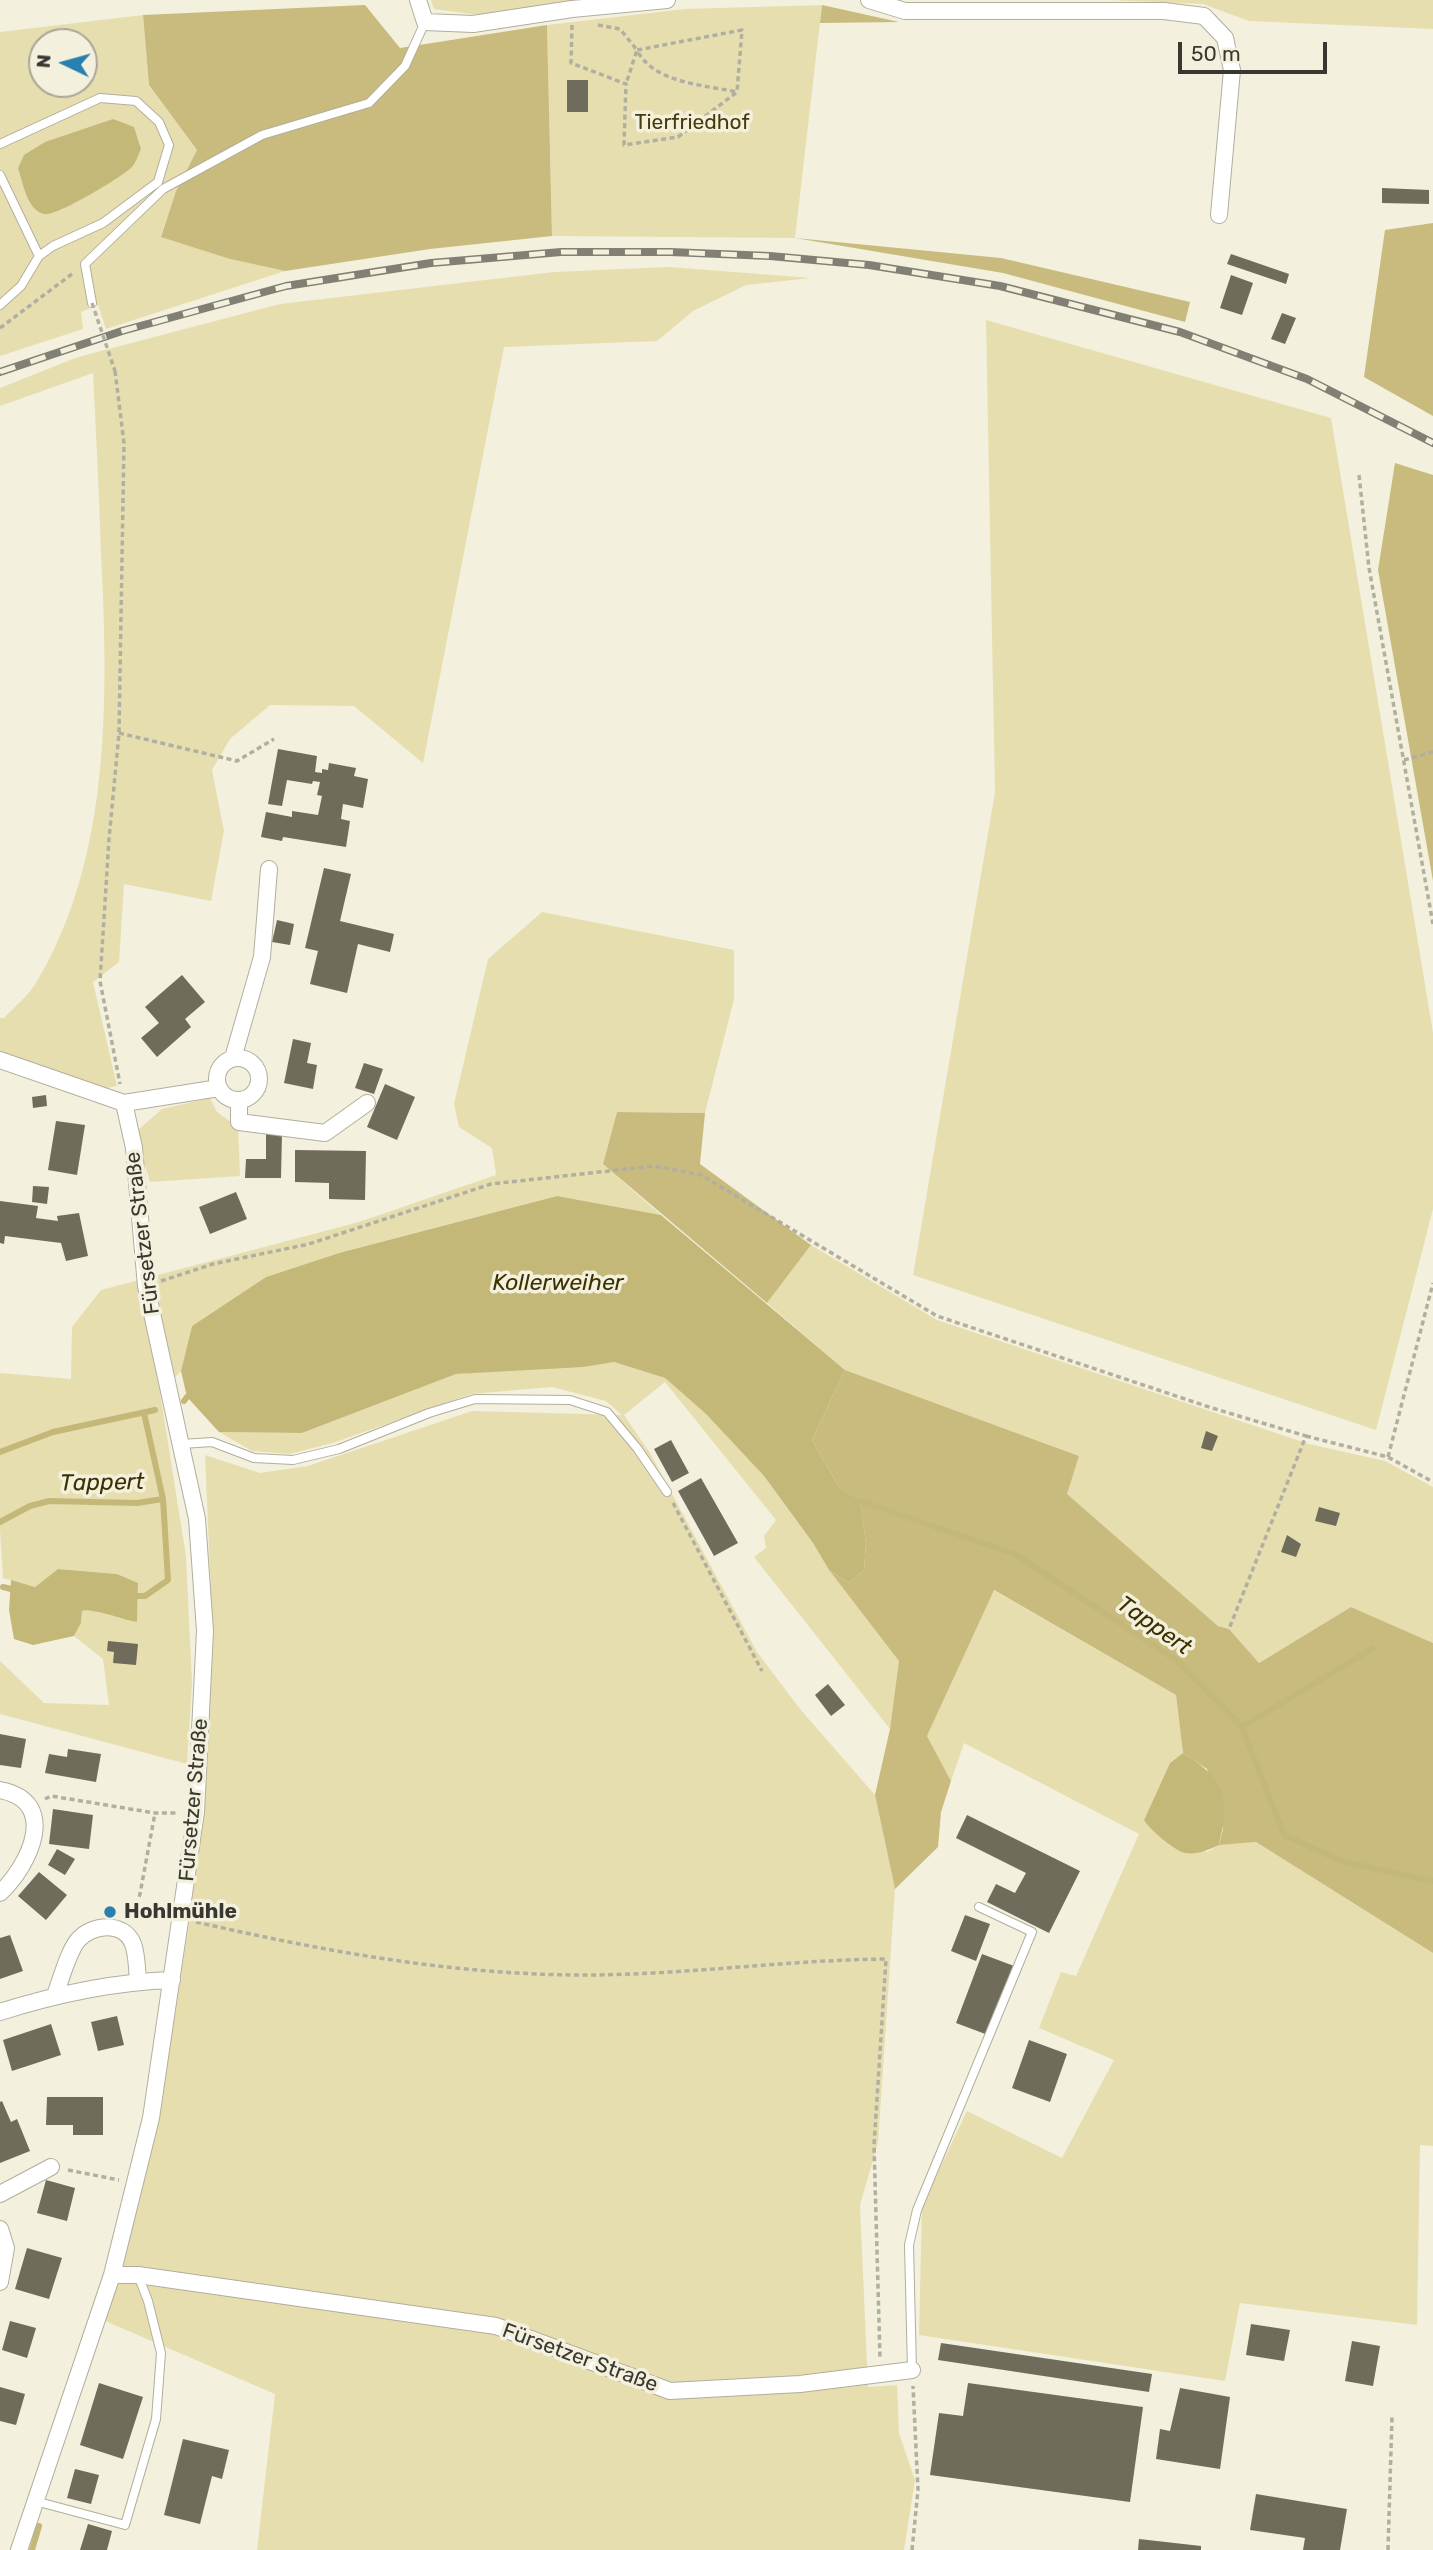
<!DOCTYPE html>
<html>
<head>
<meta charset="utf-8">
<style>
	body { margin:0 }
	#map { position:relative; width:1433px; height:2550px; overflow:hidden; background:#f3f0dd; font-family:Rubik,sans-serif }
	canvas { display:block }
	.north { position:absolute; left:28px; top:28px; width:70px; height:70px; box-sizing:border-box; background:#f3f0dd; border:2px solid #a8a698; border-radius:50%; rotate:275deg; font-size:19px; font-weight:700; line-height:28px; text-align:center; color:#383730 }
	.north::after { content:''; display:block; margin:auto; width:24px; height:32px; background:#2780ae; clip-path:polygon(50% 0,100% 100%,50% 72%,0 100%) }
	.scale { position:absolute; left:1178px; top:42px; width:149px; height:32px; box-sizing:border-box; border:4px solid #383730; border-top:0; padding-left:9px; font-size:21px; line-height:24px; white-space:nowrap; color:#383730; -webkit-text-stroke:5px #f3f0dd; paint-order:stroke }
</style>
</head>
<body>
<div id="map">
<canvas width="1433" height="2550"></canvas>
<div class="north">N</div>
<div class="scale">50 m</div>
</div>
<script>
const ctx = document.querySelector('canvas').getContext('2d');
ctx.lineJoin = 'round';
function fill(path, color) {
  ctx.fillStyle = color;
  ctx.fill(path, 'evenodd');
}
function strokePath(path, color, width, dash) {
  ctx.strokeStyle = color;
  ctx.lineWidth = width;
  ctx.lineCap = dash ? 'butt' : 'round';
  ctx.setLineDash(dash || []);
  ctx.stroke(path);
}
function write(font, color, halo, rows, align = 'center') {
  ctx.font = font + ' Rubik,sans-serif';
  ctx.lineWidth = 7;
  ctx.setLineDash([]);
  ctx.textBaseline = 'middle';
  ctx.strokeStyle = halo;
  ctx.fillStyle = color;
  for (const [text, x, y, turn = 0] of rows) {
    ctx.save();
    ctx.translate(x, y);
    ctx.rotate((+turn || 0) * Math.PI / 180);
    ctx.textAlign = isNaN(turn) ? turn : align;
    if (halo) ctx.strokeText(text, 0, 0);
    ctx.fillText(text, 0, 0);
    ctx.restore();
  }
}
fill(new Path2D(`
	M431,0H589L478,15L434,9Z
	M1108,0H1433V29L1249,21L1203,4Z
	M822,5L795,238L552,236L547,25L685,9Z
	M143,15L149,85L197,150L176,191L161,236L230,259L285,271L106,329L98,305L81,312L83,329L0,356V32ZM42,42H84V84H42Z
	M669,267L811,278L746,285L693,311L657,341L504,347L423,763L354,706L270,705L230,739L212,770L224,831L211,901L124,884L119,962L93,982L117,1086L98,1090L0,1057V1018H4C14,1007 28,996 36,983C112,857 108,695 101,553C99,493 96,433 93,373L0,406V388L78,357L280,304L554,272Z
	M986,320L1331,418L1433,1033V1209L1376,1430L913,1275L995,792Z
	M542,912L734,950V999L705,1113L617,1112L603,1164L661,1215L557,1196L339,1253L266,1277L192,1326L181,1371L160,1393L186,1556L192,1682L187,1764L0,1714V1661L44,1703L109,1705L103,1659L74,1636L81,1623L82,1611C94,1608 123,1619 137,1622L138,1584L117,1574L58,1569L35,1587L3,1578L0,1530V1373L71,1379L72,1327L101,1290L359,1222L496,1175L492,1148L459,1127L454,1104L488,959Z
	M210,1098L217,1112L238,1127L240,1176L150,1182L137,1140L138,1130L162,1109Z
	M811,1245L937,1320L1309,1444L1385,1461L1433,1487V1643L1351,1607L1259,1663L1229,1629L1218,1626L1066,1494L1079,1456L845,1370L767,1303Z
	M614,1362L665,1378L706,1414L764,1476L813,1543L829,1570L900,1661L890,1729L754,1557L766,1548L764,1536L776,1520L665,1382L624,1415L650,1453L757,1652L800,1709L875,1795L895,1889L878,2143L860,2205L868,2387L897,2385L899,2433L915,2480L904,2550H257L275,2394L105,2321L123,2260L156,2134L191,1911L213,1640L205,1455L260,1473L308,1466L472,1411L622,1415L606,1401L552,1387L471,1394L333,1443L289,1454L252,1451L219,1432L302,1433L456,1374Z
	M993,1590L1176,1695L1183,1753L1170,1763L1144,1820L1207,1852L1219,1845L1256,1842L1433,1953V2146L1420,2145L1417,2325L1240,2303L1225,2381L919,2335L922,2206L967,2111L1062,2158L1114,2060L1039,2028L1061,1972L1076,1976L1139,1834L964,1743L951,1781L927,1736Z`), '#e7deb0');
fill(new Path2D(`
	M365,5L400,48L547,25L552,236L430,249L285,271L230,259L161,237L176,191L197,150L149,85L143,15Z
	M822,5L899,22L820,23Z
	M1433,223V416L1364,377L1385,230Z
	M795,238L1001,258L1190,302L1185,322L1003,273Z
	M1395,463L1433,475V881L1378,570Z
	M617,1112L705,1113L700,1164L811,1245L767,1303L603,1164Z
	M845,1370L1079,1456L1067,1494L1218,1626L1229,1629L1259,1663L1351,1607L1433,1643V1953L1256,1842L1219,1845L1223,1829L1207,1769L1183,1753L1176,1695L994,1590L927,1736L951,1781L941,1812L938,1847L895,1889L875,1795L890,1729L899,1661L829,1570L849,1583L864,1570L866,1543L860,1502L839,1487L812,1440Z`), '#c8bb7d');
fill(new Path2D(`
	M113,119L134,127L141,149C138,155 136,163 131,168C120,178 56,217 44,214C27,210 23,183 18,168L24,155L45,142Z
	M557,1196L661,1215L845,1370L812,1440L839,1487L860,1501L866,1543L864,1570L849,1583L829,1570L813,1543L764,1476L706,1414L665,1378L614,1362L583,1367L456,1374L302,1433L219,1432L187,1397L181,1371L192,1326L266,1277L339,1253Z
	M58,1569L117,1574L138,1583L137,1622C123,1620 94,1608 82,1611L81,1623L74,1636L33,1645L14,1639L9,1610L11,1580L35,1587Z
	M1183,1753C1226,1780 1231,1797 1219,1845C1209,1850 1196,1855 1185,1853C1175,1851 1149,1829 1144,1820L1170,1763Z`), '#c4b879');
strokePath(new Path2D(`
	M184,1401L187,1397
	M0,1452L53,1432L155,1410
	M860,1501L1015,1554L1179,1662L1242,1727L1284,1835L1344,1862L1433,1881
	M0,1522L30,1506L49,1501L137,1503L163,1499L144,1413
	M3,1587L11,1589
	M138,1596H145L168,1580L163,1499
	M1242,1727L1372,1649
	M32,2550L39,2526`), '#c4b879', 6);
fill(new Path2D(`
	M567,80H588V112H567Z
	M1382,188L1429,190V204L1382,203Z
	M1231,254L1289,274L1286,284L1227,264Z
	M1231,275L1253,283L1242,315L1220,308Z
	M1282,313L1296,318L1285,344L1271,339Z
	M278,749L317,756L315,772L322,773V769L328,770L329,763L356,768L354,776L368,779L363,808L343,804L341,819L350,821L346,847L283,837L282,841L261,837L266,812L292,817V811L318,815L322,796L317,795L320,782L313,781L312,784L287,780L282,806L268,804Z
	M324,868L351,874L340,921L394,934L390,952L358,944L347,993L310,984L318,951L305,948Z
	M277,920L294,924L290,945L272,942Z
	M182,975L205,1002L185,1019L191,1027L157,1057L141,1038L159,1023L145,1007Z
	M293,1039L311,1043L307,1063L317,1065L313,1089L284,1083Z
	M364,1063L383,1069L374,1094L355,1088Z
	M385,1084L415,1097L397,1140L367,1127Z
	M46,1095L47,1106L33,1108L32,1097Z
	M56,1121L85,1125L77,1175L48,1170Z
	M266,1133H282L281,1178H245L246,1159H266Z
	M295,1150L366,1151L365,1200L329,1199V1183L295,1182Z
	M33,1186L49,1187L47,1204L32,1202Z
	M236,1192L247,1219L210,1234L199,1207Z
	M0,1201L38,1206L36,1218L58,1221L57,1216L79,1213L88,1256L66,1261L61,1243L5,1236L4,1244L0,1243Z
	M1206,1431L1218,1436L1212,1451L1201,1448Z
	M671,1440L689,1473L672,1482L654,1449Z
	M701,1478L738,1543L714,1556L678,1491Z
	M1319,1507L1340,1513L1336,1526L1315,1521Z
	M1287,1535L1301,1544L1296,1557L1281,1552Z
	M108,1641L138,1644L136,1665L113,1663L114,1652L107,1651Z
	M828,1684L845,1705L831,1716L815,1695Z
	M0,1734L26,1739L21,1768L0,1765Z
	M68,1749L101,1754L96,1782L45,1773L49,1754L67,1757Z
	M53,1809L93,1815L89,1849L49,1844Z
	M967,1815L1080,1871L1049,1933L987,1902L996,1884L1015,1893L1026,1873L956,1838Z
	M57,1849L75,1859L65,1875L48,1865Z
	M39,1872L67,1895L46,1920L18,1896Z
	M965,1915L990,1924L976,1961L951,1951Z
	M10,1935L23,1971L0,1979V1938Z
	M982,1954L1014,1966L988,2035L956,2023Z
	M117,2016L124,2045L98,2051L91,2022Z
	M51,2024L61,2055L12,2071L3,2040Z
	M1029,2040L1067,2054L1050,2102L1012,2088Z
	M47,2097H103V2135H73V2125H46Z
	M2,2101L11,2122L17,2119L30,2151L0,2163V2102Z
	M46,2180L75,2188L67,2221L37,2213Z
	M27,2248L62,2258L49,2299L15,2289Z
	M10,2321L36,2328L27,2358L2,2350Z
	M1251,2324L1290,2330L1284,2361L1246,2355Z
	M1352,2341L1380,2346L1373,2386L1345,2381Z
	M941,2343L1152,2374L1149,2392L938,2360Z
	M99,2383L143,2397L123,2459L80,2445Z
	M968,2383L1143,2407L1130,2502L930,2475L939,2413L963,2416Z
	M0,2387L25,2394L16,2425L0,2421Z
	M1180,2388L1230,2397L1220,2469L1156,2459L1160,2429L1170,2431Z
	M183,2439L229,2450L222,2479L212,2476L200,2524L164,2515Z
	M75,2469L99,2475L91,2504L67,2498Z
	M1256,2494L1347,2509L1340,2550H1303L1305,2538L1250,2530Z
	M88,2524L112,2531L107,2550H80Z
	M1139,2539L1201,2546V2550H1138Z`), '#6f6c5b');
const service = new Path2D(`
	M0,144L100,98L136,101L159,122L169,145L158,182L103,223L53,246L39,256L21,286L0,305
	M0,175L39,256
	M92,303L85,264L163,189L262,135L369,103L405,66L425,22
	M182,1444L212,1442L254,1458L293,1460L339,1449L429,1413L475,1399L570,1400L607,1412L637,1448L667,1492
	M912,2370L909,2245L917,2210L1032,1932L979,1907
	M35,2501L125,2525L156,2419L161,2353L148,2301L138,2275`);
const minor = new Path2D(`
	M418,0L425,22L473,24L572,9L667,0
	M869,0L905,11H1164L1204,16L1225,38L1232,70L1219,215
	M233,1058L262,957L269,869
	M217 1079a21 21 0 1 1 42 0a21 21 0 1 1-42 0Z
	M0,1060L124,1103L134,1148L146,1286L197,1519L205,1631L196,1812L151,2118L112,2275L19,2550
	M239,1100V1122L325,1133L367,1103
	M124,1103L219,1088
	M0,1790C60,1801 30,1865 0,1893
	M55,1995C61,1980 68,1952 78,1940C92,1924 124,1921 133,1944C137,1954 137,1970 138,1981
	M0,2012C57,1994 112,1982 172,1980
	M0,2194L51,2167
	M0,2229L6,2248L0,2282
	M112,2275H138L496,2326L670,2391L800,2384L912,2370`);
strokePath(service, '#b2ae9c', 10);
strokePath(minor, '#b2ae9c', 18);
strokePath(new Path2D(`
	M572,25L571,63L626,84L624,145L678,137L737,92L742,30L637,50C653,83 704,85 737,92
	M598,25L620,29L637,50L626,84
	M0,328L72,274
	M115,371L124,443L119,733L109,839L100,981L120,1084
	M1359,475L1369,568L1433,924
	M119,733L237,761L274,739
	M1404,760L1433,752
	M161,1281L213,1264L309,1244L491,1184L654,1166L701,1175L937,1316L1212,1408L1306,1436L1229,1629
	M1306,1436L1388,1457L1433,1482
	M1388,1457L1433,1283
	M673,1503L762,1671
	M45,1799L51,1796L155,1813H178
	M128,1913L163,1916
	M134,1913L140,1894L155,1813
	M196,1922C324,1951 452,1975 584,1975C685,1975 785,1960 886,1959L874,2145L880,2358
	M68,2170L119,2180
	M912,2550L918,2490L913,2386
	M1388,2550L1392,2417`), '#b1afa0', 3.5, [5, 3.5]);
strokePath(service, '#fff', 8);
strokePath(minor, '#fff', 16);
const rail = new Path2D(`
	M0,372L122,331L286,286L431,263L561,252H670L770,256L869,265L1000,286L1180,332L1307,379L1433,443`);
strokePath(rail, '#828074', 8);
strokePath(rail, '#f3f0dd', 5, [16]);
strokePath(new Path2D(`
	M92,303L115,371`), '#b1afa0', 3.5, [5, 3.5]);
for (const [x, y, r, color] of [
	[110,1912,7,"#2780ae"]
]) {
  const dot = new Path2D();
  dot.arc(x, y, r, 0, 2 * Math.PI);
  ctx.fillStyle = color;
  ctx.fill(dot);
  strokePath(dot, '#f3f0dd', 2.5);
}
write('21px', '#463c09', '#f3f0dd', [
	["Tierfriedhof",692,123]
]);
write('21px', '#383730', '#f3f0dd', [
	["Fürsetzer Straße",143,1233,-97],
	["Fürsetzer Straße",194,1800,-85],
	["Fürsetzer Straße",580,2358,20]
]);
write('bold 21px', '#383730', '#f3f0dd', [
	["Hohlmühle",124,1912]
], 'left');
write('italic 23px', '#3b3100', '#f3f0dd', [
	["Kollerweiher",558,1283],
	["Tappert",102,1483,-1],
	["Tappert",1154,1626,35]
]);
</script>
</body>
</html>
